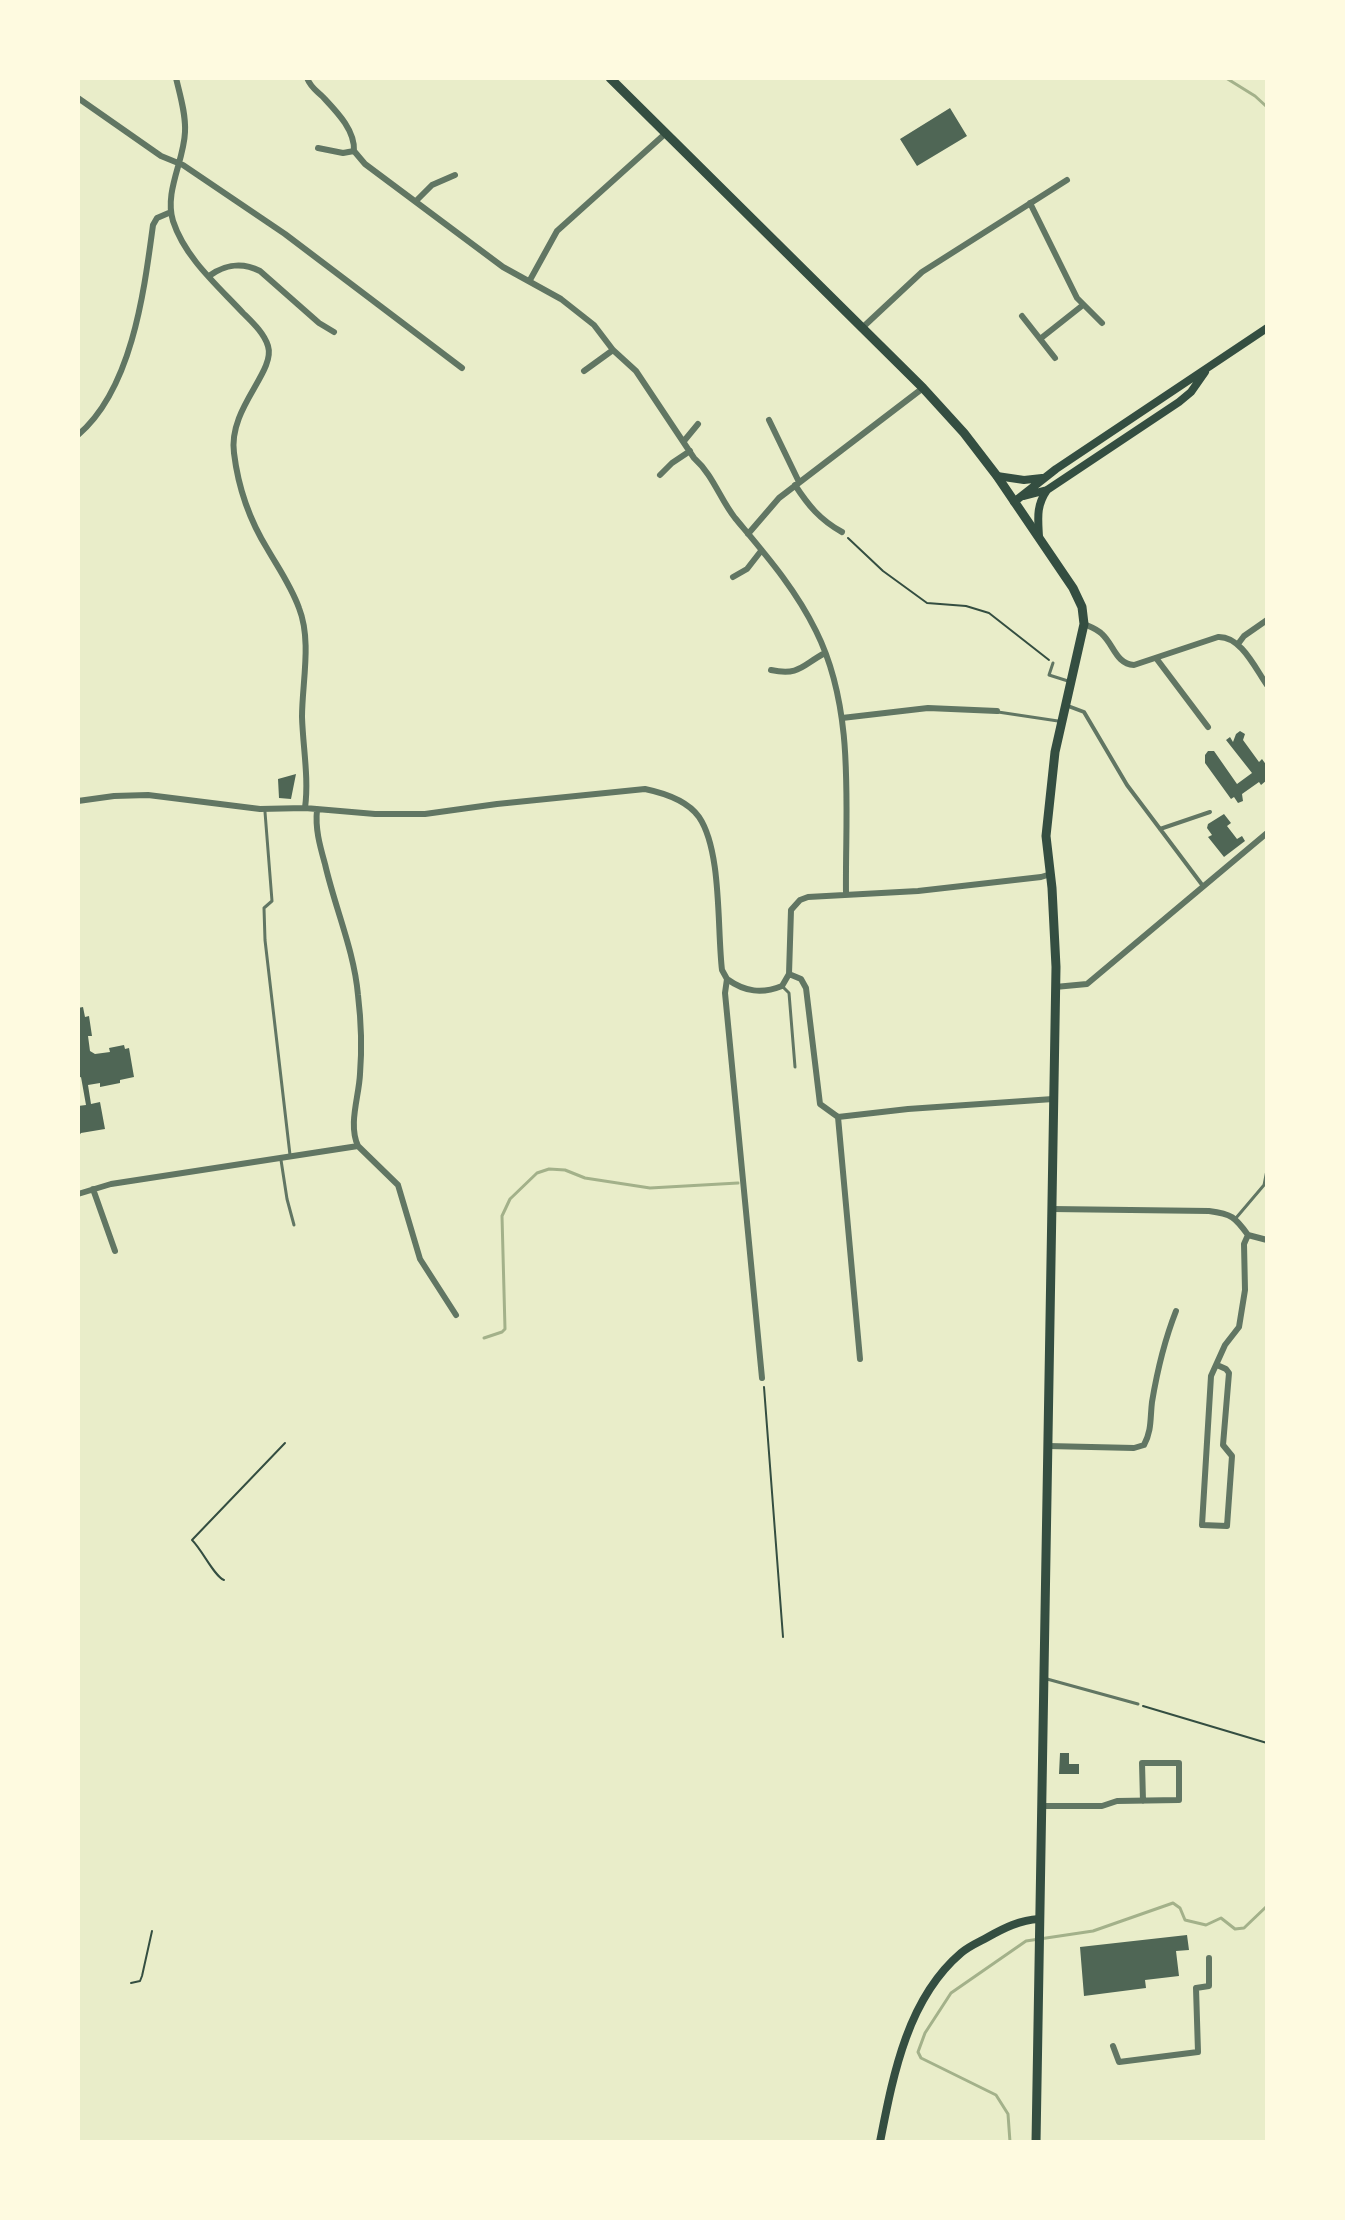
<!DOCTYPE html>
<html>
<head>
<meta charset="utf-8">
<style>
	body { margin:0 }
	#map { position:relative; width:1345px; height:2220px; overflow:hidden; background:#e9edc9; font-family:Inter,sans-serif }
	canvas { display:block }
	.frame { position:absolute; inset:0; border:80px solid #fefae0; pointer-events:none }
</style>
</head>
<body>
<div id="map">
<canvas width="1345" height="2220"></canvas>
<div class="frame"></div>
</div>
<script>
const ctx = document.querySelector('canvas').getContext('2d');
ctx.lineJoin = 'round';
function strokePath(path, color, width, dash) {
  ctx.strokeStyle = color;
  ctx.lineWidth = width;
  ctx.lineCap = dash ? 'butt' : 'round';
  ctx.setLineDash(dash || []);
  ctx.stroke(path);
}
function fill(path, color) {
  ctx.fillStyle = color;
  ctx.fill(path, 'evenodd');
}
strokePath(new Path2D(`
	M1226,78L1255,96L1267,107
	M1267,860V883
	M1267,908V910
	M484,1338L502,1332L505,1329L502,1216L510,1199L537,1173L549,1169L565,1170L585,1178L650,1188L738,1183
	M1010,2142L1008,2114L996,2095L921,2058L918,2052L925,2033L951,1993L1026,1941L1093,1931L1173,1903L1180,1908L1185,1920L1206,1925L1221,1918L1235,1929L1244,1928L1267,1906`), '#a3b18a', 3);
fill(new Path2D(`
	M950,108L967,136L917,166L900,139Z
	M1240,731L1245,734L1243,740L1259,762L1262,759L1267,766V780L1261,785L1259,782L1242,794L1243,801L1238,803L1234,797L1231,799L1205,763V755L1208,751H1214L1237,784L1252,773L1226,740L1230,737L1233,742L1236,734Z
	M296,774L291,799L279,798L278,779Z
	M1224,814L1231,823L1227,826L1237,839L1242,836L1245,841L1224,857L1208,837L1212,835L1207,828L1208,824Z
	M83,1007L85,1017L89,1016L92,1036H88L90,1051L95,1054L110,1052L109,1048L124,1045L125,1049L129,1048L134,1077L120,1080V1083L100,1087V1083L88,1085L91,1104L100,1102L105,1129L81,1133L78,1137V1106L86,1105L81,1077L78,1078V1008Z
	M1060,1753H1069V1764H1079V1774H1059Z
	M1187,1935L1189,1950L1176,1951L1179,1976L1145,1980L1146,1988L1084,1996L1080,1947Z`), '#4f6655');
strokePath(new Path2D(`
	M848,538L883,571L927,603L966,606L989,613L1049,660
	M764,1387L783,1637
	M224,1580C214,1576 203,1551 192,1540L285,1443
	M1143,1706L1267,1743
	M131,1983L140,1981L142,1976L152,1931`), '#344e41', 2);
strokePath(new Path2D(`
	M1053,663L1049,675L1068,681
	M998,712L1058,721
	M265,812L272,901L264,908L265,940L290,1155
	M782,986L789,993L795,1067
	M281,1160L287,1199L294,1225
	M1236,1218L1264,1185L1267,1170
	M1047,1679L1138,1704`), '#617663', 3);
strokePath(new Path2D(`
	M1068,706L1084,712L1127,785L1203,886
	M1160,829L1210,812`), '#617663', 4);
strokePath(new Path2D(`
	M176,78C180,95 186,114 185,132C184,161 164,192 173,221C185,258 218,286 243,313C252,322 264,333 268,346C276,372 228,408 234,453C238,486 250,521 268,550C279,569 291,586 299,608C312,641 302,683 302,717C303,748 309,778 305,808
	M307,78C311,88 316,90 323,97C337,112 355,130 354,151
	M78,98L161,156L183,165L285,234L462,368
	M318,148L343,153L354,151L365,164L503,267L561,299L594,325L613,350L636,371L694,458C713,475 720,499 735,518C765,554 795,588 816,631C856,711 845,808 846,894
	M417,200L432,185L455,175
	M1030,203L1077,298L1102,323
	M209,276C226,264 242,262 260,271L319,323L334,332
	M530,280L557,231L666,133
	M1022,316L1055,358
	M862,328L922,272L1067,180
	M1040,339L1083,305
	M584,371L613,350
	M769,420L799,482
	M78,435C132,389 144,292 153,225L157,218L171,212
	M684,441L698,424
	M660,475L672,463L690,451
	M795,485C808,505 820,520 842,532
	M748,534L779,498L923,388
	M733,577L747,569L761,551
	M1084,624C1091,627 1097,629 1102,634C1114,645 1116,664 1134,665L1218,637C1241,636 1255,668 1267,685
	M1238,644L1244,636L1267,620
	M1156,658L1208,727
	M771,670C800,676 802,665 825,653
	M842,718L928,708L997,711
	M78,801L114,796L148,795L260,809L305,808L375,814H425L497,804L645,789C664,793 687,800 699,817C722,851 717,928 722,970L727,979
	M317,810C315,829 320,846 325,864C335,908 354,950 358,995C361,1020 362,1049 360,1074C359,1097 348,1124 358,1146L398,1185L420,1259L456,1315
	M789,974L801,979L806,988L820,1104L838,1117
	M727,979C745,992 762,994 782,986L789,974L791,910L800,900L808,897L918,891L1041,877L1051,874
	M727,979L725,993L762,1378
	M1055,987L1087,984L1267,833
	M838,1117L860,1359
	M838,1117L908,1109L1053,1099
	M93,1189L115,1251
	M78,1194L111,1184L358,1146
	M1052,1209L1209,1211C1232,1214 1235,1217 1248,1235
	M1248,1235L1267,1240
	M1217,1365L1226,1369L1229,1373L1223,1445L1232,1456L1227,1526L1202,1525L1211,1376L1225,1345L1239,1327L1245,1290L1244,1244L1248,1235
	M1048,1446L1134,1448L1144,1445C1152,1430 1150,1418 1152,1402C1157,1372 1165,1339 1176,1311
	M1041,1806H1102L1117,1801L1179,1800V1763H1142L1143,1801
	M1113,2046L1119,2062L1198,2052L1196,1988L1209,1986V1958`), '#617663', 6);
strokePath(new Path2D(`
	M997,476L1024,480L1042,478
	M1024,496L1047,490L1179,402L1191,392L1205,372
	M1014,502L1056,469L1267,328
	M1039,537C1038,518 1036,506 1047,490
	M880,2142C893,2076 907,1999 961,1953C969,1946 979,1942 988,1937C1004,1928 1020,1920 1039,1919`), '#344e41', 8);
strokePath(new Path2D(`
	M610,78L923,388L964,433L997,476L1073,588L1082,607L1084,624L1055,752L1046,836L1052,888L1056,967L1036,2142`), '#344e41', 9);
</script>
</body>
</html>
